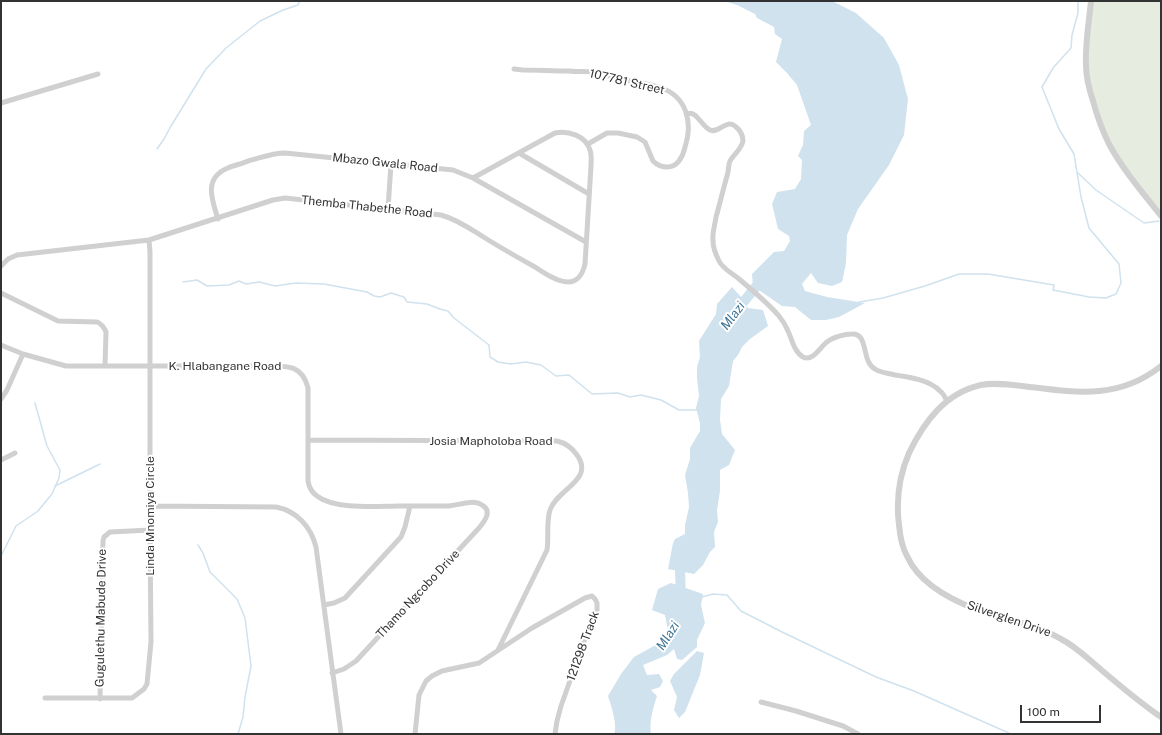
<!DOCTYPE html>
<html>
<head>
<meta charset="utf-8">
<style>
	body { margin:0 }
	#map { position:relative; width:1162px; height:735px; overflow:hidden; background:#fff; font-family:"Public Sans",sans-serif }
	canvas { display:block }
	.frame { position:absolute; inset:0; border:2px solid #333; pointer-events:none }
	.scale { position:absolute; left:1020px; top:705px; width:81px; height:18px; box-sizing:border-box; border:2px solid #333; border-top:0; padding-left:5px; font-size:12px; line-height:14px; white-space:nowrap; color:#333; -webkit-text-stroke:3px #fff; paint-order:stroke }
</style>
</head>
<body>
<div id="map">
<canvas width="1162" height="735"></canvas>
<div class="frame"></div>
<div class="scale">100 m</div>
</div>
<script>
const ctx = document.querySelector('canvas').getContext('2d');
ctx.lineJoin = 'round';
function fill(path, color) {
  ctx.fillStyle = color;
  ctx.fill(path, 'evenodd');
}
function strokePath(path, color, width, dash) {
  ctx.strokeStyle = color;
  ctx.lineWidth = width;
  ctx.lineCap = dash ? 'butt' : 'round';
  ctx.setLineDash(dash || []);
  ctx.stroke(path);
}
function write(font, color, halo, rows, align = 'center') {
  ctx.font = font + ' "Public Sans",sans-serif';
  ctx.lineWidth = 4;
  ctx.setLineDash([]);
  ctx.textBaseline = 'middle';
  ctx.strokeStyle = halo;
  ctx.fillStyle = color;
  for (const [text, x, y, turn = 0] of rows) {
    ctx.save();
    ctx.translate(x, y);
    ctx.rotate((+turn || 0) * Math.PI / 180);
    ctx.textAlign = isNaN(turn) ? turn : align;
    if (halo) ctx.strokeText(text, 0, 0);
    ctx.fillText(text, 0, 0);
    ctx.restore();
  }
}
fill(new Path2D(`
	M1092,1H1161V216L1133,179L1106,135L1087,74Z`), '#e6ecdf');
fill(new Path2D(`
	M724,1L834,2L856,13L884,38L899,65L908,99L904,135L889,165L858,209L847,235L846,263L842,282L832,286L818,283L811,273L802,284L805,291L827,297L865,303L839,317L826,320H811L795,307L782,306L753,286L752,274L774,252L784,251L790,241L789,236L778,229L772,204L777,192L795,189L801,179L802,160L798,156L803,145L804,131L811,125L797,85L787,73L776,62L782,39L775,34L774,27L757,18L755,14L737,5Z
	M732,287L741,297L748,308L763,310L768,326L750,339L742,347L738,355L733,361L729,386L721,399L720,420L722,434L735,450L729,465L720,470V491L717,510L718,522L714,532L715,547L710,552L703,565L694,574L668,569L673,543L675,539L685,534V525L689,507L688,493L685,475L690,459V448L700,431V423L696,408L699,396L697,378V367L700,357L699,341L716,314L717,304Z
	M671,583L703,594L701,605L705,623L697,640V647L682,660L677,659L674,649L667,655L643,665L647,675L659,674L663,681L660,687L651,690L657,696C653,709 649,721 651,734H614C618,726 611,705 608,696L621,674L634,657L661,642L668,630L665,615L652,610L658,589Z
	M697,651L704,653L700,675L685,712L679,718L674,710L677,697L670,681L674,674Z`), '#cfe2ee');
strokePath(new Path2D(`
	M157,149L164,139L171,126L206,69L226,48L260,21L283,10L298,5L300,1
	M1078,173L1096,190L1144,223L1159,221
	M183,282L197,280L207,286L229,285L239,281L246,284L259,282L275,286L296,283L324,284L367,292L374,296L380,297L391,293L404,297L407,302L427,304L440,309L448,311L454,318L489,345L490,357L498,362L511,364L526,362L541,365L556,376L569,375L592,394L618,393L630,397L641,395L661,400L679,410H699
	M859,302L883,298L925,286L959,274H988L1054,285L1053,290L1089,297L1106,298L1116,294L1121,283L1119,264L1089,228L1081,197L1074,154L1059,129L1042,87L1053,68L1071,48L1072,35L1078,13V1
	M55,486L100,464
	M198,545L203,553L210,572L237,599L245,618L251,666L245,697L243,717L238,734
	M1,556L16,526L38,511L47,500L52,494L59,478L60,470L47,446L35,403
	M702,597L713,594L727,595L741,611L782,632L876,677L914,691L1011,734`), '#cfe2ee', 1.5);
strokePath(new Path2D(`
	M736,311L759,283
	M681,598L680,570L686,560`), '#cfe2ee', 10);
strokePath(new Path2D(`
	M514,69L523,70C538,70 554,71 569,71C577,72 586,71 594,72C603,73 611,78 620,79C633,82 647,83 659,87C687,96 693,122 685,147C684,152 682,157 679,161C672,170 660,168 653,161L645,142L637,137L618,133H607L588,144
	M1,103L88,77L98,74
	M687,114C697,110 701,126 710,130C719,134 725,119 735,126C740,130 743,135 743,141C741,150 734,154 730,161C728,165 729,171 727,176C723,190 720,203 716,217C715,225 712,233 713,241C713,247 716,255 719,261C723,269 732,273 739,279C752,290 768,303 779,316C783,321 786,326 788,331C792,339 794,352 803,357C813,362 820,347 827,342C833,337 845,334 852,334C869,333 861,362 875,369C881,373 888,373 895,375C909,377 930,380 940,391C943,393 945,397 947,401
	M519,153L589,194
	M388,209L391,164
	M218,219C212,200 203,178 228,168C234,165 242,164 248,161C260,158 272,153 285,153L453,170L473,178L586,242
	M1,266L8,259L17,255L149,240L273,200L285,198L441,215C456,219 469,228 482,236C499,247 517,257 535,267C544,273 557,282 568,282C578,282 583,273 585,264L591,166C591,161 592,155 590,150C586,136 568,130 555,133L473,178
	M1,293L58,321L97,322C102,324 104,327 106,332L105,366
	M1,345L23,354L66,366H263C284,366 302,363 308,388V481C309,487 311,492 317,496C335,510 378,506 400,506C417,506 433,506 449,506C459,505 473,499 482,505C493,511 484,522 479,528L356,661L344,669L332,673
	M1,399L7,390L23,354
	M308,440L557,441C566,443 572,448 577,455C595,480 557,489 550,510C546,523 549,537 547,550L498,650
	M1,460L15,453
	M150,506L276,507C297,511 311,527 316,547L341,734
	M324,605L334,603L345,598L401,537L405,527L410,506
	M45,698H132L144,689L147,684L151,642L150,530V252L149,240
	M100,699L103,541L104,537L110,532L150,530
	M761,702L796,711L843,726L858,734
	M415,734L419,695L426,681L432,676L442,671L479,663L532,628L585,598L592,596L595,599L597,603V613L587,633L561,706L557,721L555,734`), '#d0d0d0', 5);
strokePath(new Path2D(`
	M1091,1C1089,22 1085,44 1086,65C1086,78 1089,89 1093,101C1097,116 1102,130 1109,144C1123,170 1143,193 1161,216
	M1161,366C1120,399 1078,393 1030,387C1014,385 996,382 981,385C945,393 924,422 909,453C899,476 896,501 899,525C900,536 902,547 907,556C919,583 951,600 978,610C1006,620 1036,624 1061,639C1075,646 1086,657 1098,667C1118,684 1139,702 1161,717`), '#d0d0d0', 6);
write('12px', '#333', '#fff', [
	["107781 Street",627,82,13],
	["Mbazo Gwala Road",385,163,6],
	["Themba Thabethe Road",367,207,6],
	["K. Hlabangane Road",225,366],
	["Josia Mapholoba Road",491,441],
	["Linda Mnomiya Circle",150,516,-90],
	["Thamo Ngcobo Drive",418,594,-47],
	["Gugulethu Mabude Drive",101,618,-89],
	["Silverglen Drive",1009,619,19],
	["121298 Track",583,646,-70]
]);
write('italic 13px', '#3f7597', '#fff', [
	["Mlazi",733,316,-53],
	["Mlazi",668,636,-57]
]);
</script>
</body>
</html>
